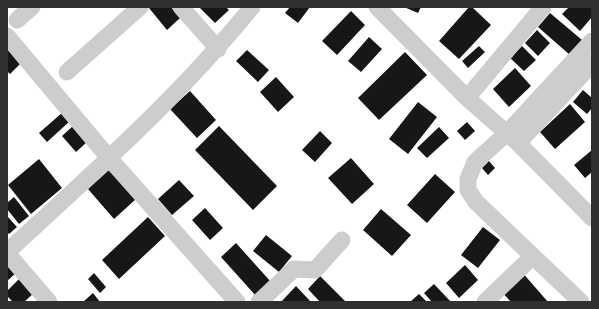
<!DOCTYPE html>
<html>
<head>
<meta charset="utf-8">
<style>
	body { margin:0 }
	#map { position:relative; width:599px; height:309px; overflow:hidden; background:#fff; font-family:Signika,sans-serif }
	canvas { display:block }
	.frame { position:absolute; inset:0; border:8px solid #303030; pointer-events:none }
</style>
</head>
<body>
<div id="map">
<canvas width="599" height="309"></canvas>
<div class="frame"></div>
</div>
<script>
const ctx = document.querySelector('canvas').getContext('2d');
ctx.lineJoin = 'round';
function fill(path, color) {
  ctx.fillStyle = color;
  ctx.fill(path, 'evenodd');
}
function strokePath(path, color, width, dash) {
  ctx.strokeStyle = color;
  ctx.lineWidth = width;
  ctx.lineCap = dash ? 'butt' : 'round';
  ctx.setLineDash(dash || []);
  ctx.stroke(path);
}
fill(new Path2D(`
	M151,7H171L180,18L167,30L149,8Z
	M199,7H226L229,10L215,23Z
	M290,7H310L298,23L285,13Z
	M404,7H421L418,13Z
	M469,7H472L491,25L459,59L439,41Z
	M569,7H592V17L580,31L562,14Z
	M351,11L365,25L337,55L322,41Z
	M550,13L582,40L570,55L538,27Z
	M537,30L550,43L538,56L525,43Z
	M369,37L382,49L361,72L348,61Z
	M479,46L485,52L468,68L462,61Z
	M522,46L536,60L524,71L510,58Z
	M9,50L21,63L10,74L7,71V51Z
	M247,50L269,70L258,82L236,61Z
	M405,52L427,75L379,120L358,98Z
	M515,68L531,86L509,107L493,89Z
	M276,77L294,97L278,112L260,92Z
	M583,90L592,98V108L587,114L573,102Z
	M190,91L216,120L197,138L170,109Z
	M418,102L437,117L408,154L389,139Z
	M570,104L585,122L555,149L540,132Z
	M63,112L70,121L47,142L39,133Z
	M467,122L475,131L465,140L457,131Z
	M74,125L88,141L76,152L62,136Z
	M219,126L277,186L253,210L195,150Z
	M439,127L449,138L427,158L417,148Z
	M320,131L332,143L315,162L302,150Z
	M592,150V172L585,178L574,165Z
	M351,158L374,184L352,204L328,178Z
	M39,159L62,188L31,214L8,185Z
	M489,161L495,168L488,175L482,168Z
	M109,170L136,199L114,219L88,189Z
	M435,174L455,192L427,223L407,205Z
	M179,180L194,196L172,215L158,199Z
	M14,197L29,216L19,224L7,209V203Z
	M205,208L223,228L210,240L192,220Z
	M381,209L411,235L392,256L363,230Z
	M7,216L17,227L9,234L7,232Z
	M148,217L165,236L119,279L102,260Z
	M483,227L500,240L478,268L461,255Z
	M266,235L292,256L279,272L253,251Z
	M236,243L271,282L256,296L221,257Z
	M7,262L16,273L7,281Z
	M465,265L478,280L459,298L446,283Z
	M521,271L548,302H511L500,290Z
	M94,273L106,287L100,293L88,279Z
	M320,276L346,302H320L308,289Z
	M21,277L35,292L24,302H13L7,296V291Z
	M434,284L451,302H432L424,293Z
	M296,286L310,301L281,302Z
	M93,293L100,302H83Z
	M419,294L427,302H410Z`), '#171717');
strokePath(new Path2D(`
	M181,7L218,49
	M377,7L467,98L518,143L592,218
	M17,20L32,7
	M7,36L109,158L237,302
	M67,72L140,7
	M467,98L543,7
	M518,143L592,64
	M7,252C92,174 179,97 252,7
	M7,253L49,302
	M259,302L294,269L315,270L342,240
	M485,302L533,256
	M581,302L476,202L468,190V179L475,162L507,133L592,41`), '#cdcdcd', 17);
</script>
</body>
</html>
